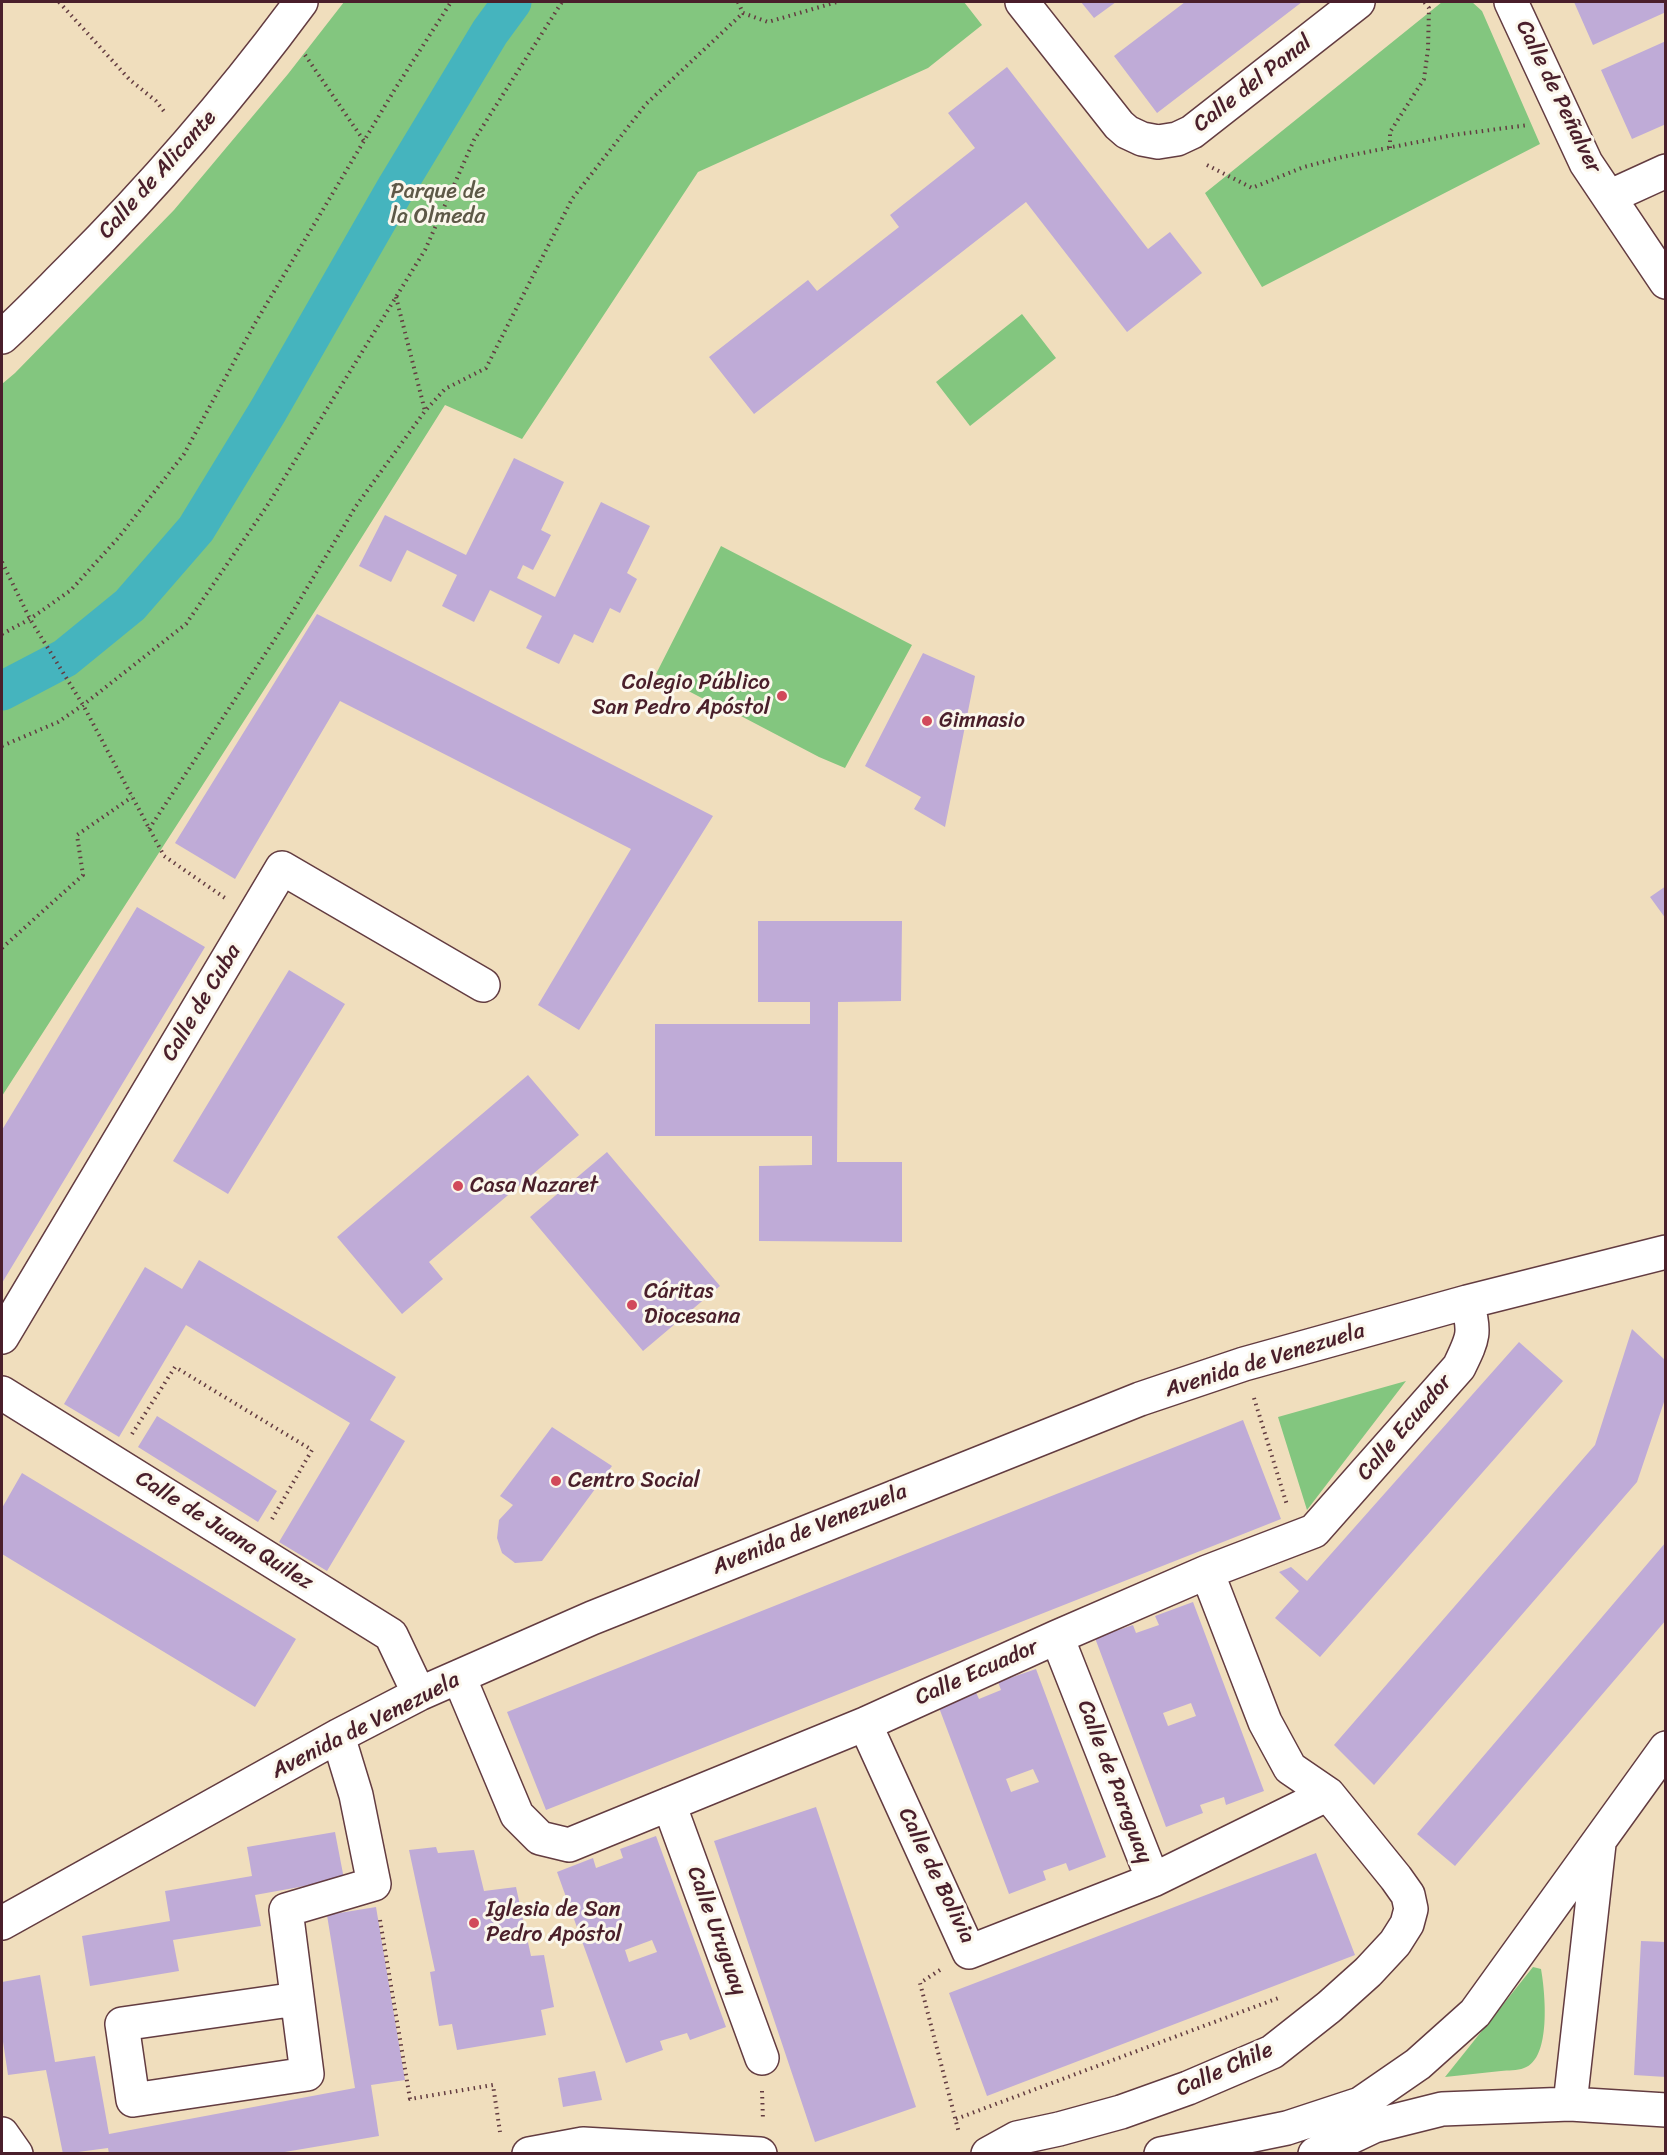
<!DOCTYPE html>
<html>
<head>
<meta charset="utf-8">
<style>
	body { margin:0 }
	#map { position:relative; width:1667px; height:2155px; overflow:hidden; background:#f0debd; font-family:Sriracha,sans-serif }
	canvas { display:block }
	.frame { position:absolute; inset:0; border:3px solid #4a1f2b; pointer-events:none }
</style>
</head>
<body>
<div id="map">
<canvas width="1667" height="2155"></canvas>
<div class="frame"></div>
</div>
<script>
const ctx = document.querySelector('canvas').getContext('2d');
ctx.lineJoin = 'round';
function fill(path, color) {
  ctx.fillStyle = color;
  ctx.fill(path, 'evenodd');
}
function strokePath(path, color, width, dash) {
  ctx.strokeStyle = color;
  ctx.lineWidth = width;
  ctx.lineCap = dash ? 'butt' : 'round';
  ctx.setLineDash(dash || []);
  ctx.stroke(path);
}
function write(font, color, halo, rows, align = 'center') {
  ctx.font = font + ' Sriracha,sans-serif';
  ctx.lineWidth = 6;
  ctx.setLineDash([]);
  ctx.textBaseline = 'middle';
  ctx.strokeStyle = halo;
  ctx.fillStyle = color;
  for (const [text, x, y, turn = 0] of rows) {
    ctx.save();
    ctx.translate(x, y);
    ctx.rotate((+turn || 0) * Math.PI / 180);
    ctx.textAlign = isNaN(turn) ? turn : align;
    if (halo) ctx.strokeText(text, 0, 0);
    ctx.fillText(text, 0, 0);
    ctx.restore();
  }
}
fill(new Path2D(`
	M344,2H964L982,25L928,68L698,172L522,439L445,405L333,583L2,1096V384L15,373L174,210L288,74Z
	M1442,2H1472L1482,11L1540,144L1262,287L1205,193Z
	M1022,314L1056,358L970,426L936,382Z
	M721,546L912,645L845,768L819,757L739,715L738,717L656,674Z
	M1406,1381L1307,1510L1278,1417Z
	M1533,1967L1541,1969C1545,1991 1552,2059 1524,2068C1517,2071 1508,2070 1501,2071C1482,2073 1464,2075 1445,2077Z`), '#83c67f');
strokePath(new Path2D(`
	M2,691L65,658L130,605L196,529L268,411L397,186L490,32L512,2`), '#45b4be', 39);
fill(new Path2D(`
	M1081,2H1116L1094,18Z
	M1185,2H1302L1157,113L1114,56Z
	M1574,2H1666V12L1593,45Z
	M1666,41V124L1632,139L1601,70Z
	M1007,67L1148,249L1170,232L1202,273L1127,332L1026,202L754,414L709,357L808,280L817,291L899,227L890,215L975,148L948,113Z
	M514,458L564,482L541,530L551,535L533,570L523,565L517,578L555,597L601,502L650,526L627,573L637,579L620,613L610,608L593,643L574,634L559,664L526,648L542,616L490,590L474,622L442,606L457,575L407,550L391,582L359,566L385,515L466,555Z
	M317,614L713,816L579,1030L538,1005L631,849L340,701L235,879L175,843Z
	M923,653L975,676L945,827L914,809L921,797L865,766Z
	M1666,886V919L1650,897Z
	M137,907L205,947L2,1283V1130Z
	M758,921H902L901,1001L838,1002L837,1162H902V1242L759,1241V1166L812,1165V1136H655V1024H810V1002H758Z
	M289,970L345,1004L228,1194L173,1161Z
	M528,1075L579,1135L429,1262L443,1279L402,1314L337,1237Z
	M607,1152L720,1286L643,1351L530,1217Z
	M199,1260L396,1377L370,1420L405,1441L327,1571L279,1542L350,1423L186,1325L119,1437L64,1404L145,1267L182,1289Z
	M1632,1329L1666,1361V1396L1637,1482L1374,1785L1334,1745L1595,1445Z
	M1519,1342L1563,1381L1320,1657L1275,1618L1299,1591L1279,1572L1291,1567L1307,1581Z
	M157,1416L277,1491L258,1522L138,1447Z
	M1243,1420L1281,1519L546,1810L507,1712Z
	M552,1427L612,1466L542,1561L515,1563L502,1553L497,1538L499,1520L513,1505L500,1496Z
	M22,1473L296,1639L255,1707L2,1554V1508Z
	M1666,1542V1620L1455,1866L1417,1834Z
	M1193,1602L1264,1791L1226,1805L1224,1797L1200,1805L1203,1813L1166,1827L1095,1638L1133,1625L1136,1633L1159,1625L1155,1616ZM1191,1703L1196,1716L1168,1726L1163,1713Z
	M1036,1669L1106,1857L1069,1871L1066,1863L1043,1871L1046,1880L1009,1894L938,1705L975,1690L979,1699L1001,1690L998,1682ZM1033,1769L1039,1782L1011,1792L1006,1779Z
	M816,1807L916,2107L815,2142L714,1841Z
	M335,1832L344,1879L255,1895L261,1926L173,1940L179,1971L90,1986L82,1936L170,1921L165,1891L252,1876L247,1847Z
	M656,1836L726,2027L690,2040L687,2033L660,2041L663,2050L626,2063L557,1872L593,1858L596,1868L623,1858L620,1849ZM652,1940L657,1952L629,1962L625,1950Z
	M436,1847L438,1853L474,1850L484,1891L516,1887L531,1956L544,1955L554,2007L541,2010L546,2035L457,2050L452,2024L439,2026L430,1972L435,1971L409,1850Z
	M1316,1853L1355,1955L987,2096L949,1993Z
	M376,1907L405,2080L371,2085L379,2136L273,2154H109L108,2148L63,2154L46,2070L8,2075L2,2035V1982L40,1975L55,2062L95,2056L109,2134L355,2088L327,1915Z
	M1641,1941L1666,1942V2077L1634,2075Z
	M595,2071L602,2100L563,2107L558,2078Z`), '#bfabd7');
const minor = new Path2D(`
	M1022,2L1119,125L1127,132L1142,139L1158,142L1177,139L1192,132L1358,2
	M1511,2L1586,163L1666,282
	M1609,197L1666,171
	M2,337C25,316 47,293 70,270C154,186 231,97 301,2
	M2,1337L282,868L483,985
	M2,1393L391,1635L419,1694
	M1057,1637L1153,1880L1328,1794
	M459,1677L517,1815L540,1838L569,1845L865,1724L1057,1637L1207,1572L1314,1531L1459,1367C1473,1338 1476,1333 1467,1302
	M865,1724L969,1952L1153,1880
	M669,1804L762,2058
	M2,1923L338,1736L419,1694L592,1618L1140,1399L1244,1364L1467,1302L1666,1252
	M297,1999L122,2024L133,2100L307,2074L286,1910L374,1884L356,1795L338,1736
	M1570,2104L1599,1844
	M2,2134L16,2154
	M529,2154L583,2144L760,2154
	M988,2154L1017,2138L1059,2129L1121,2112L1188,2088L1272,2052L1329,2007L1368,1972L1395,1943L1407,1924L1411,1909L1408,1895L1396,1878L1328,1794L1290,1768L1265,1722L1207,1572
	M1161,2154L1287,2128L1360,2104L1418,2064L1475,2013L1666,1748
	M1315,2154L1374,2126L1442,2109L1570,2104L1666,2110`);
strokePath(minor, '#633c41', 36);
strokePath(new Path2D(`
	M59,2L130,80L156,101L166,114
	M738,2L743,13L768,22L837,2
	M305,55L364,141
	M1390,148V132L1424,79L1428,49L1429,8L1424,2
	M1207,165L1252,188L1304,167L1342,157L1453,135L1528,125
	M396,297L425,411
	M2,562L30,619L83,705L164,856L225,898
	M2,634L30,619L71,590L119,537L184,454L254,325L395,89L451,2
	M2,746L58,722L83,705L186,624L267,506L425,250L474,140L562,2
	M149,829L289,618L356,506L425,411L445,389L486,368L572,199L646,104L743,13
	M2,948L83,875L77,835L132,797
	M1254,1398L1287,1505
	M132,1434L175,1367L312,1450L272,1519
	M380,1920L410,2099L493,2085L500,2132
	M940,1970L920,1983L959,2133
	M762,2091L763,2120
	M956,2119L1281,1997`), '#633c41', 4, [1.5, 4.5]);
strokePath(minor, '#fff', 33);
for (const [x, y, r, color] of [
	[782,696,6,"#d1495b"],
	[927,721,6,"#d1495b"],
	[458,1186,6,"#d1495b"],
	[632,1305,6,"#d1495b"],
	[556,1481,6,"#d1495b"],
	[474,1923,6,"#d1495b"]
]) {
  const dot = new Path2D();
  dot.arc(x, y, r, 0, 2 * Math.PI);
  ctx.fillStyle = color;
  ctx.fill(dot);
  strokePath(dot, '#fbf7ec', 2);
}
write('22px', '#4a1f2b', '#fbf7ec', [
	["Calle del Panal",1253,84,-38],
	["Calle de Peñalver",1558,97,64],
	["Calle de Alicante",158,175,-48],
	["Calle de Cuba",202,1003,-59],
	["Avenida de Venezuela",1265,1361,-17],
	["Calle Ecuador",1405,1428,-49],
	["Avenida de Venezuela",810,1530,-22],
	["Calle de Juana Quilez",224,1531,32],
	["Calle Ecuador",977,1673,-24],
	["Avenida de Venezuela",366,1726,-27],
	["Calle de Paraguay",1114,1782,69],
	["Calle de Bolivia",936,1876,64],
	["Calle Uruguay",716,1931,70],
	["Calle Chile",1225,2070,-24]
]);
write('22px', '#5e5948', '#fbf7ec', [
	["Parque de",438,192],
	["la Olmeda",438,217]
]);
write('22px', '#4a1f2b', '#fbf7ec', [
	["Colegio Público",770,683,"right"],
	["San Pedro Apóstol",770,708,"right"],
	["Gimnasio",939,721],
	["Casa Nazaret",470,1186],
	["Cáritas",644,1292],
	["Diocesana",644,1317],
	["Centro Social",568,1481],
	["Iglesia de San",486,1910],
	["Pedro Apóstol",486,1935]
], 'left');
</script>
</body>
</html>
